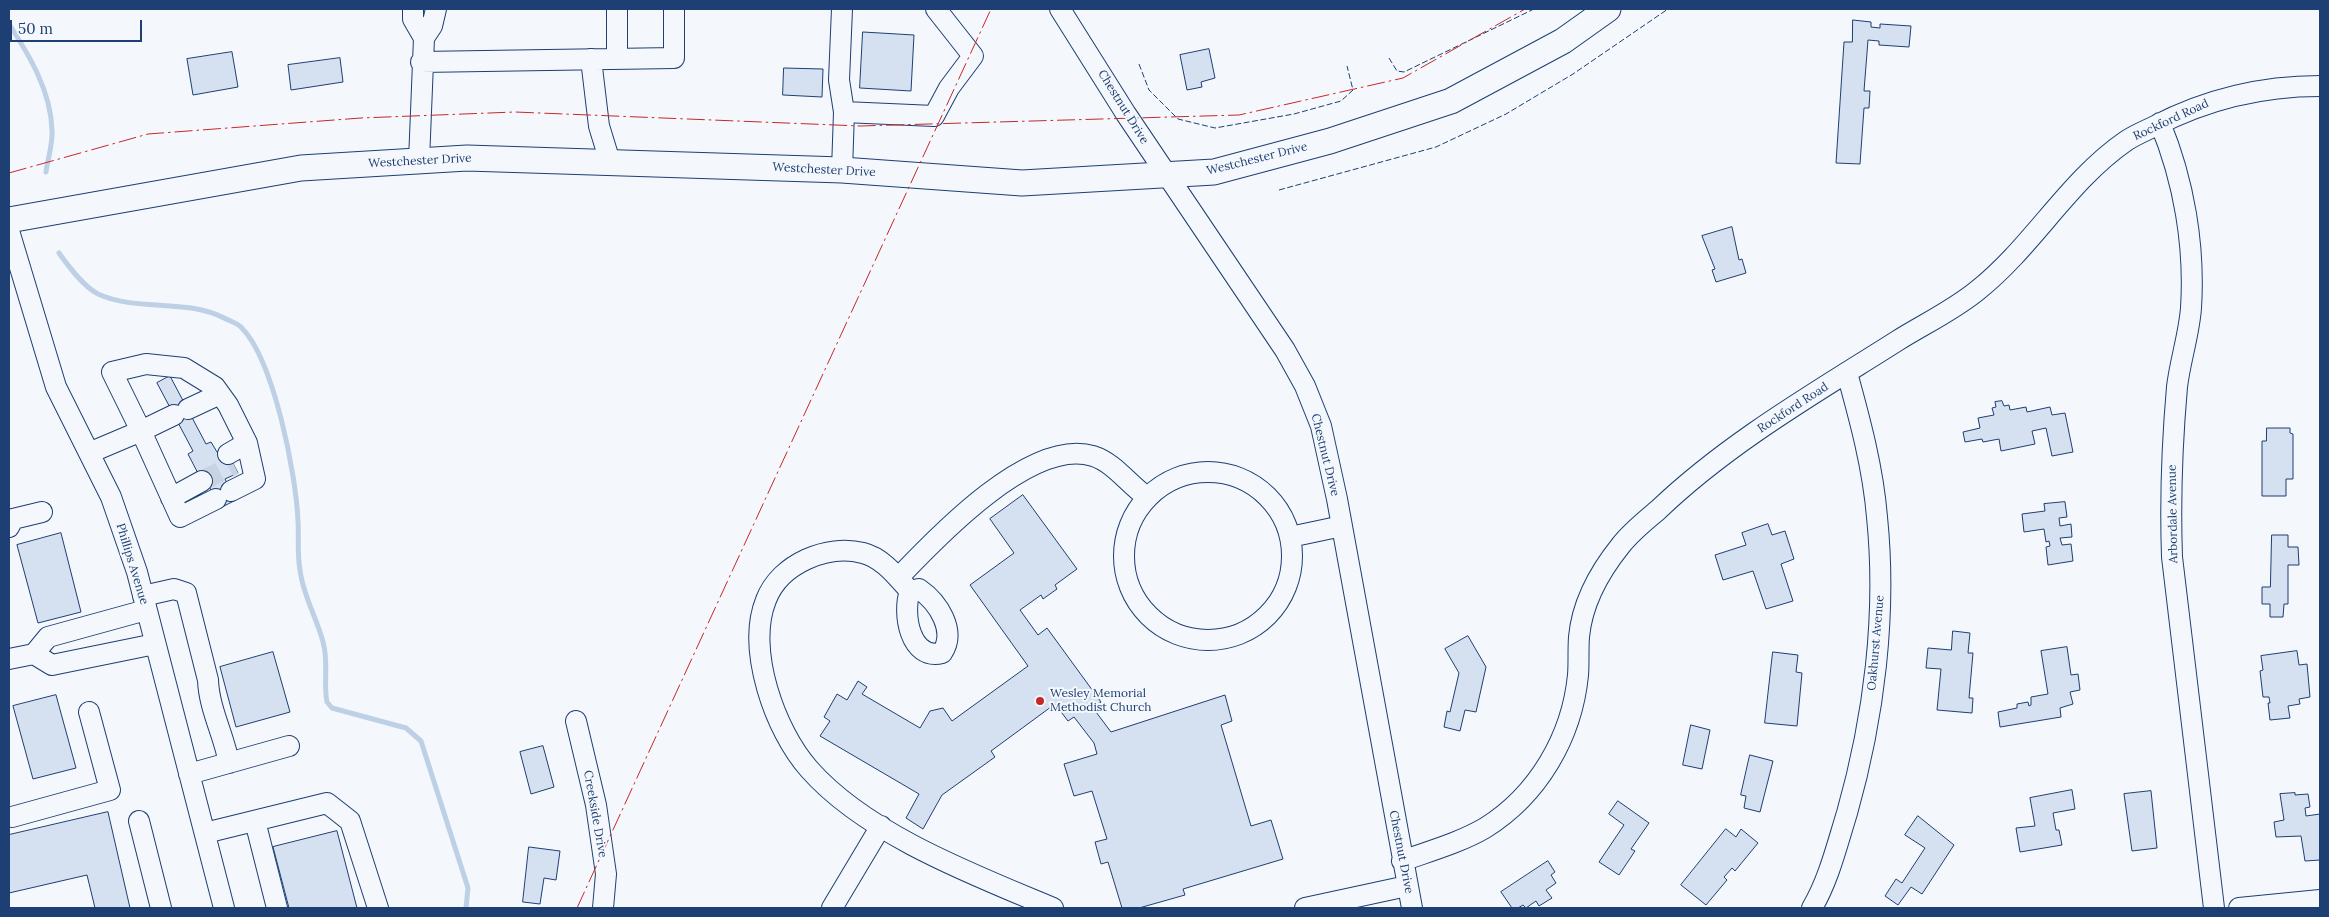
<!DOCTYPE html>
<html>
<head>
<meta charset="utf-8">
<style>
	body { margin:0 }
	#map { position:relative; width:2329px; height:917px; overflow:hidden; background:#f4f7fb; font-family:Lora,serif }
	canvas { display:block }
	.frame { position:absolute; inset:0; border:10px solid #1d3f73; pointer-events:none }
	.scale { position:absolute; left:10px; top:20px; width:132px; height:22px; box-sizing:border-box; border:2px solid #1d3f73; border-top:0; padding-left:6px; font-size:15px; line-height:18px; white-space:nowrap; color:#1d3f73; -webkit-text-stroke:4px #f4f7fb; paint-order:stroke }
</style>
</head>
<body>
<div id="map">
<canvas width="2329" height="917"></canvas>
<div class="frame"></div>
<div class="scale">50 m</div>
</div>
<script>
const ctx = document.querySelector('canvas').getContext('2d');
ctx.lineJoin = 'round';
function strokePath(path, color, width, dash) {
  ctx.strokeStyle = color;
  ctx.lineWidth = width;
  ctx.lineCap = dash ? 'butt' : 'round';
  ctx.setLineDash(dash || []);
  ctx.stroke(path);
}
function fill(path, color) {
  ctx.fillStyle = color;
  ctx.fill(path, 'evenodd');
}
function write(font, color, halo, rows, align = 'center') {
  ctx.font = font + ' Lora,serif';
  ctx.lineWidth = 4;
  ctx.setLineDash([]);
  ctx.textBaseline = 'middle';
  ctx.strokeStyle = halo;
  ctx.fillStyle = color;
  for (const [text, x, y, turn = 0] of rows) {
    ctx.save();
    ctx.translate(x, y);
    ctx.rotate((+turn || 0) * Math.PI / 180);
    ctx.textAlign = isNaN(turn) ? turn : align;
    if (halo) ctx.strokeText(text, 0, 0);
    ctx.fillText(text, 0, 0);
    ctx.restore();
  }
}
strokePath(new Path2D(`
	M9,24C29,55 51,91 52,130C53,143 48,158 46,172
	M59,253C69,267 83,286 98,294C137,312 186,298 224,318C230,321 237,323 241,327C274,360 296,474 298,521C299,537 297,554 300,570C303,596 317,618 323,642C329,662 323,683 327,702L332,708L406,728L421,741L468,888L466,908`), '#bed0e5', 5);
const building = new Path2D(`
	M1853,20L1871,22V27L1880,28V24L1911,26L1909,47L1879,45V41L1868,40L1864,91H1870L1869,108H1864L1860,164L1836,163L1844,42H1852Z
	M863,32L914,35L911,91L860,88Z
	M1209,49L1215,78L1201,82L1202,87L1187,90L1180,55Z
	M232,52L238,87L193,95L187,59Z
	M340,58L343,82L291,90L288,65Z
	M784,68L823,69L822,97L783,95Z
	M1732,227L1739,260L1742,259L1746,273L1716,282L1712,270L1715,269L1702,236Z
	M170,376L206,444L211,442L217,452L225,448L238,473L225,479L236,500L220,508L209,486L205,487L188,454L193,451L157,383Z
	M2002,401L2004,406L2009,405L2010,410L2026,407L2027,412L2050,407L2052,415L2065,413L2073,452L2052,456L2046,428L2032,431L2035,444L2001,451L1999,439L1983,442L1982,439L1965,442L1963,432L1980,428L1978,418L1994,415L1992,408L1996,407L1995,402Z
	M2267,428H2290V433L2293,434V479H2286V496H2262V441H2266Z
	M1023,495L1077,569L1055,585L1057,589L1043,599L1041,595L1020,610L1038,635L1047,628L1101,702L1093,708L1111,732L1225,695L1232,721L1221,725L1251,826L1271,820L1283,859L1183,889L1185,895L1139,908H1122L1108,862L1101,864L1095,842L1107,839L1092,791L1074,796L1064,764L1097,754L1094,743L1074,717L1068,721L1055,704L991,751L995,757L942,795L923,829L906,818L919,794L820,736L830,721L824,717L837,694L847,700L858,681L867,687L862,694L920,728L930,711L943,708L952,721L1028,666L970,585L1014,553L990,519Z
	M2065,502L2067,517L2059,518L2060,526L2071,524L2072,537L2060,538L2062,545L2071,544L2073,561L2048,565L2046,547L2050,546L2049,541L2046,542L2044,529L2024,532L2022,514L2045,511L2044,504Z
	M1768,524L1772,535L1785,531L1794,559L1781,564L1793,601L1766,609L1753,571L1723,580L1715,555L1746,545L1742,533Z
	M61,533L81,612L38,623L17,545Z
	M2272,535H2288V547H2298L2299,565H2288V604H2284L2283,617H2270V604H2262V587H2270Z
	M1953,631L1970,633L1968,653H1973L1969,698H1973L1972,713L1937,710L1941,669L1926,668L1928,648L1951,650Z
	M1468,636L1486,667L1476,712L1465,710L1460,731L1444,727L1447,711L1450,712L1459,673L1445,649Z
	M2067,647L2071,675L2078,674L2080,690L2070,692L2073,704L2060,708L2061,717L2000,727L1998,712L2017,708V704L2028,702L2029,706L2031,705V697L2048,694L2041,651Z
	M2297,651L2299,665L2307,664L2310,697L2299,699L2300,704L2288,706L2290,718L2270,720L2268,703H2270L2269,697H2263L2260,671L2263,670L2261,656Z
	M273,652L290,712L236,727L220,667Z
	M1773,652L1798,655L1796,672L1802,673L1797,726L1765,723Z
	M56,695L76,768L33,779L13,706Z
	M1691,725L1710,730L1702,769L1683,765Z
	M543,746L554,787L531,794L520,752Z
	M1750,755L1773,761L1760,812L1744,808L1746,796L1741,795Z
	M2072,790L2075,809L2053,813L2056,830H2059L2062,845L2020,852L2016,828L2035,826L2030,798Z
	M2151,791L2157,848L2132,851L2124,794Z
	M2295,793V795L2308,794L2310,807L2305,808L2306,816L2320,814V860L2305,861L2301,836L2276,837L2274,822L2284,820L2280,794Z
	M1618,801L1649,823L1631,849L1635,851L1619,875L1599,862L1624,825L1609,814Z
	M108,812L130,908H95L87,875L9,893V835Z
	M1918,816L1954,845L1922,894L1911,887L1898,905L1885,896L1896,879L1902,883L1925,848L1905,835Z
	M1726,829L1736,837L1741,829L1758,843L1735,871L1732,868L1724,877L1727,880L1706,905L1681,885Z
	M337,831L357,908H289L273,847Z
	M529,847L560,851L556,880L544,878L540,904L523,902Z
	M1548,861L1555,872L1551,875L1556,883L1546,890L1552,898L1539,906L1536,901L1526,908L1523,905L1518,908H1512L1501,892Z`);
fill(building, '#d5e0f0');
strokePath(building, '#1d3f73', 1);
strokePath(new Path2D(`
	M202,481L234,465`), '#c9d2e0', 20, [20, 10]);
const minor = new Path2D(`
	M413,9V19L424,38
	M617,9V59
	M842,9L839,80L844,112L842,170
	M1060,9L1126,114L1285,350L1305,386L1321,426L1337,499L1412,908
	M591,59L599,126L610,162
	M421,62L674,58V9
	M844,112L934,116L949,88L973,56L936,9
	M2160,123C2184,181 2195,246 2191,308C2189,335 2180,361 2177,387C2172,444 2170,500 2172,557L2214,908
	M419,161L424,38L432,26L436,9
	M9,231L56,387L111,497L137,572L224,908
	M188,409L220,394
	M174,415L141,431L180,517L216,499
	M89,453L141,431L112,372L146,364L184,368L215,387L228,405L247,443L255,479L231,491
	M228,454L247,443
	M1124 556a84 84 0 1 1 168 0a84 84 0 1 1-168 0Z
	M171,498L202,481
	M9,527L13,519L42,512
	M1290,537L1342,526
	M898,578C936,538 1031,437 1093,456C1115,463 1128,484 1147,497
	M919,589C938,602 957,631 942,653C910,661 902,613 910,591Z
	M910,591C897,577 883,558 863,553C828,544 780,563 766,600C746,649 775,731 809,769C866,834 974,875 1053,908
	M143,596L174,589L186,593L208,680C209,709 224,735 229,763
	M146,610L48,637L34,654L52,665L155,644
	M9,659L34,654
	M576,721L596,805L606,874L603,908
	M189,774L289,746
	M12,817L110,790L89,712
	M139,821L161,908
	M255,821L277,908
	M205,833L327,803L350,821L378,908
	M1402,861C1430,851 1459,843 1485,828C1538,795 1572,737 1578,675C1579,663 1578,650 1579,637C1582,604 1600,571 1621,545C1631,532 1645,521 1658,510C1728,443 1815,393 1897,341C1924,324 1954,310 1978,290C2033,246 2068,181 2126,141C2135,135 2145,131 2155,126C2207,99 2261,86 2320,86
	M832,908L881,826
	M1305,908L1407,886
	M1812,908C1829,879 1837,845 1847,813C1874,718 1887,615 1877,517C1873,468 1860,420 1847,373
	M2239,908L2320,900`);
const major = new Path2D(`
	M9,220L301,168L467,158L842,170L1022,183L1214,172L1330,141L1451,101L1563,41L1608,9`);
strokePath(minor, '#1d3f73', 22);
strokePath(major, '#1d3f73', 27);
strokePath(minor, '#f4f7fb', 20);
strokePath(major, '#f4f7fb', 25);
strokePath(new Path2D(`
	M1389,58L1397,71L1404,72L1534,9
	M1139,64L1149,90L1178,119L1215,128L1294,114L1341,101L1353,90L1347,66
	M1279,190L1436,147L1506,114L1573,74L1668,9`), '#1d3f73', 1, [6, 2.5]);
strokePath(new Path2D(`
	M9,173L148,134L361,118L515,112L860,126L1239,115L1403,78L1525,9
	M577,908L991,9`), '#c62828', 1, [18, 4, 2.5, 4]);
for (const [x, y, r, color] of [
	[1040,701,5,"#c62828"]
]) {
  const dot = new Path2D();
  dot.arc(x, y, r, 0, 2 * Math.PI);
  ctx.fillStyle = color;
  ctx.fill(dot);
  strokePath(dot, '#f4f7fb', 2);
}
write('12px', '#1d3f73', '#f4f7fb', [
	["Chestnut Drive",1123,107,58],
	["Rockford Road",2171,120,-25],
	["Westchester Drive",1257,159,-14],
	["Westchester Drive",420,161,-3],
	["Westchester Drive",824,170,3],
	["Rockford Road",1793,408,-33],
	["Chestnut Drive",1325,455,76],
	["Arbordale Avenue",2173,514,-91],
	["Phillips Avenue",132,564,73],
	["Oakhurst Avenue",1876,643,-85],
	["Creekside Drive",595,814,80],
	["Chestnut Drive",1401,852,79]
]);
write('12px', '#1d3f73', '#f4f7fb', [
	["Wesley Memorial",1050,694],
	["Methodist Church",1050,708]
], 'left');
</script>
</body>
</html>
